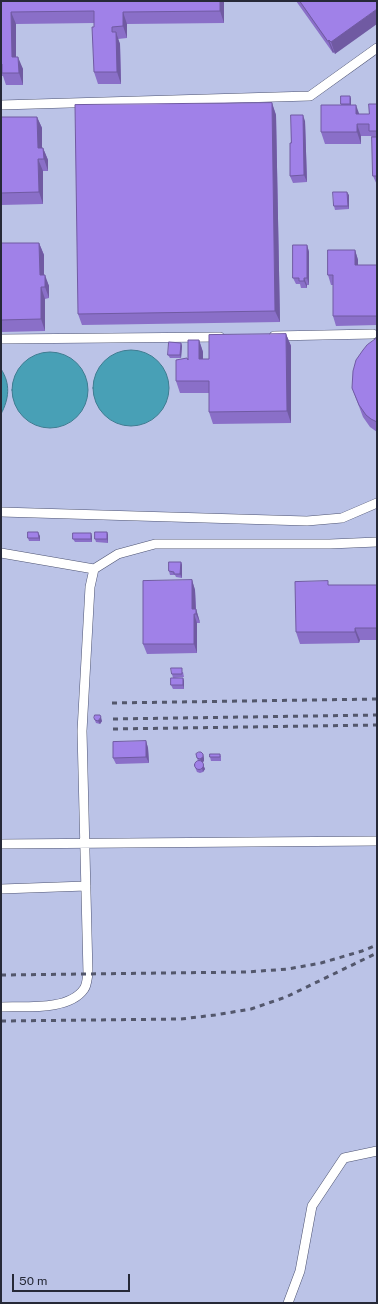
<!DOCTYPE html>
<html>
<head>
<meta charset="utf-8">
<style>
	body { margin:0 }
	#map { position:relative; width:378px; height:1304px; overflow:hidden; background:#bbc3e7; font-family:"Public Sans",sans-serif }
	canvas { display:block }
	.frame { position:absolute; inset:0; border:2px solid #262937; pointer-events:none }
	.scale { position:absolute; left:12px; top:1274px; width:118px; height:18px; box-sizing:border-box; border:2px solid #262937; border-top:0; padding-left:5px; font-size:12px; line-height:14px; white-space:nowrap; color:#262937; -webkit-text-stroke:3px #bbc3e7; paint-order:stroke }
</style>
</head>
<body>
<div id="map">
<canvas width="378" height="1304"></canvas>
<div class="frame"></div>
<div class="scale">50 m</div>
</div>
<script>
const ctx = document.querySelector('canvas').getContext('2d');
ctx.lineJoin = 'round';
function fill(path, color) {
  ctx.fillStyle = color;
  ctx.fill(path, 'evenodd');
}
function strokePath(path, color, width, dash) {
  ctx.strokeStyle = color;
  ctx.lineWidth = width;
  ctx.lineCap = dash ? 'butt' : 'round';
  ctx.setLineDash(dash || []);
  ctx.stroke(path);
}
const water = new Path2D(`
	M93 388a38 38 0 1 1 76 0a38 38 0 1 1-76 0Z
	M12 390a38 38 0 1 1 76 0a38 38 0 1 1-76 0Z
	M1,369C11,384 9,399 1,414Z`);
fill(water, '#48a0b6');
strokePath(water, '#3e7c90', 1);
const lane = new Path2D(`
	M1,105L310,96L377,48
	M274,336L373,334
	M1,339L220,337
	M1,512L307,521L342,518L377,503
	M1,553L94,569
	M1,844L377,841
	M1,889L86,886
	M1,1007C25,1006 69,1011 84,989C87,985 87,978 88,974L82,731L90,587L94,569L118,554L155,544H330L377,542
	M288,1303L300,1271L312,1206L344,1158L377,1151`);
strokePath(lane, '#4d5372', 10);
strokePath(lane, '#fff', 9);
strokePath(new Path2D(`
	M112,703L377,699
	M113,719L377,715
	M113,729L377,725
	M1,975L247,972L288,969L321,963L362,951L377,945
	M1,1021L181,1019L215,1015L251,1009L286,997L377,953`), '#53576c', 3, [5, 5]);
fill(new Path2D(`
	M1,1H224V23L127,24V38L118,39L120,44L121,84H98L94,72V23L16,24V57L23,69V85H6L3,76H1Z
	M296,1H376L335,54L334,52L333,53Z
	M350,96L351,99V105L359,114H369L377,104V185L373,176L372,140L371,136H361V144H325L321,132L341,105V104Z
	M272,103L276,115L280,322L82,325L78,314Z
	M1,117H37L42,128V148H43L48,160V171H43V204L1,205Z
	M305,121L307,182L293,183L290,176L291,143Z
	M349,195V209L335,210L334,206Z
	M1,243H39L44,255V275L49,286V298L45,299V331L1,332Z
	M307,245L309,252V285H307V288H301L300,284H296L293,278Z
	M355,250L358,260V265H377V325L336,326L333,316V285H331L328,275Z
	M286,334L291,346V423L213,424L209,412V393H180L176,381L199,340L203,352V359H209Z
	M377,338V432L370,427L363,417L352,388Z
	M181,343L182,346L181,358H170L168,355Z
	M107,532L108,535V543L96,542L95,539Z
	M91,533L92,537V542H75L73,539Z
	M40,536V541H29L28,538Z
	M181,562L182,565V578L176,577L175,575H170L169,571Z
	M192,580L195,590L196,609L199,619L200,623H197V653L147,654L143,644Z
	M329,585H377V640H360L359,643L300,644L296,632Z
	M183,672L184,677L173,678L172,674Z
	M183,678L184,681V689H173L171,685Z
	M94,718L102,721L100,724L96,723Z
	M146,741L148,748L149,763L116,764L113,758Z
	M196,754L204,758V761L202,762L205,769L203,772L200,773L197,772L194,765L198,761Z
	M220,754L221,757V761H211L210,757Z`), '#8a6fc8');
fill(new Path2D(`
	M220,1H224V23L220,11Z
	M377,9V24L335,54L331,42Z
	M11,12L16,24V69L12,57Z
	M123,12L127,24V38L123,26Z
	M116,32L120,44L121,84L117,72Z
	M329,40L334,52L333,53L328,41Z
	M18,57L23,69V85L19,73Z
	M350,96L351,99V107L350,104Z
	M272,103L276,115L280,322L275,311Z
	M356,105L360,116L356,114Z
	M303,115L305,121L307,182L304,175Z
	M37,117L42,128V160L38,148Z
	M357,124L361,136V144L357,132Z
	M43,148L48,160V171L44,159Z
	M38,159L43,171V204L39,192Z
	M347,192L349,195V209L348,206Z
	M39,243L44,255V286L40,275Z
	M307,245L309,252V285L307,278Z
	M355,250L358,260V274L355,265Z
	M45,275L49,286V298L45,287Z
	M304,278L307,285V288L304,281Z
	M41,287L45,299V331L41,319Z
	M286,334L291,346V423L287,411Z
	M199,340L203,352V371L199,359Z
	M181,343L182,346L181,358L180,355Z
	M38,532L40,536V541L39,538Z
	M107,532L108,535V543L107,539Z
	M91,533L92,537V542L91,539Z
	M181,562L182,565V578L180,574Z
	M192,580L195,590L196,614L192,609Z
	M196,609L199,619L200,623L196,614Z
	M194,614L197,623V653L194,644Z
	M355,628L360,640L359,643L355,632Z
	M183,678L184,681V689L183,685Z
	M101,717L102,721L100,724L98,721Z
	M146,741L148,748L149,763L146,757Z
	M203,754L204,758V761L202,763L200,759Z
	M203,765L205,769L203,772L202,768Z`), '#705aa2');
const building = new Path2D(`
	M1,1H220V11L123,12V26L112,27V32H116L117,72H94L92,27H94V11L11,12L12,57H18L19,73H2V64H1Z
	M300,1H376L377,3V9L331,42L329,40L328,41Z
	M341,96H350V104H341Z
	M272,103L275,311L78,314L75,105Z
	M369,104H377V131H369V124H357V132H321V105H356V114H369Z
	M291,115H303L304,175L290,176V143H291Z
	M1,117H37L38,148H43L44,159H38L39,192L1,193Z
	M372,137H377V176H373Z
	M333,192H347L348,206H334Z
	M1,243H39L40,275H45V287H41V319L1,320Z
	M293,245H307V278H304V281H299V278H293Z
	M328,250H355V265H377V316H333V275H328Z
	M286,334L287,411L209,412V381H176V360L187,358L188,360V340H199V359H209V335Z
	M377,338V422L371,419L366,415L359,405L352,388L353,371L356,360L363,350L367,345Z
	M169,342L181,343L180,355H168Z
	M28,532H38L39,538H28Z
	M95,532H107V539H95Z
	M73,533H91V539H73Z
	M169,562H181L180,574H174V572L169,571Z
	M192,580V609H196V614H194V644H143V581Z
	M328,581V585H377V628H355V632H296L295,582Z
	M171,668H182V674H172Z
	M171,678H183V685H171Z
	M95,715H100L101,717L98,721L95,720L94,718Z
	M146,741V757L113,758V742Z
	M199,752H201L203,754V757L200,759L197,758L196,754Z
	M210,754H220V757H210Z
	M194.5 765a4.5 4.5 0 1 1 9 0a4.5 4.5 0 1 1-9 0Z`);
fill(building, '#a081e8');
strokePath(building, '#705aa2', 1);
</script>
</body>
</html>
